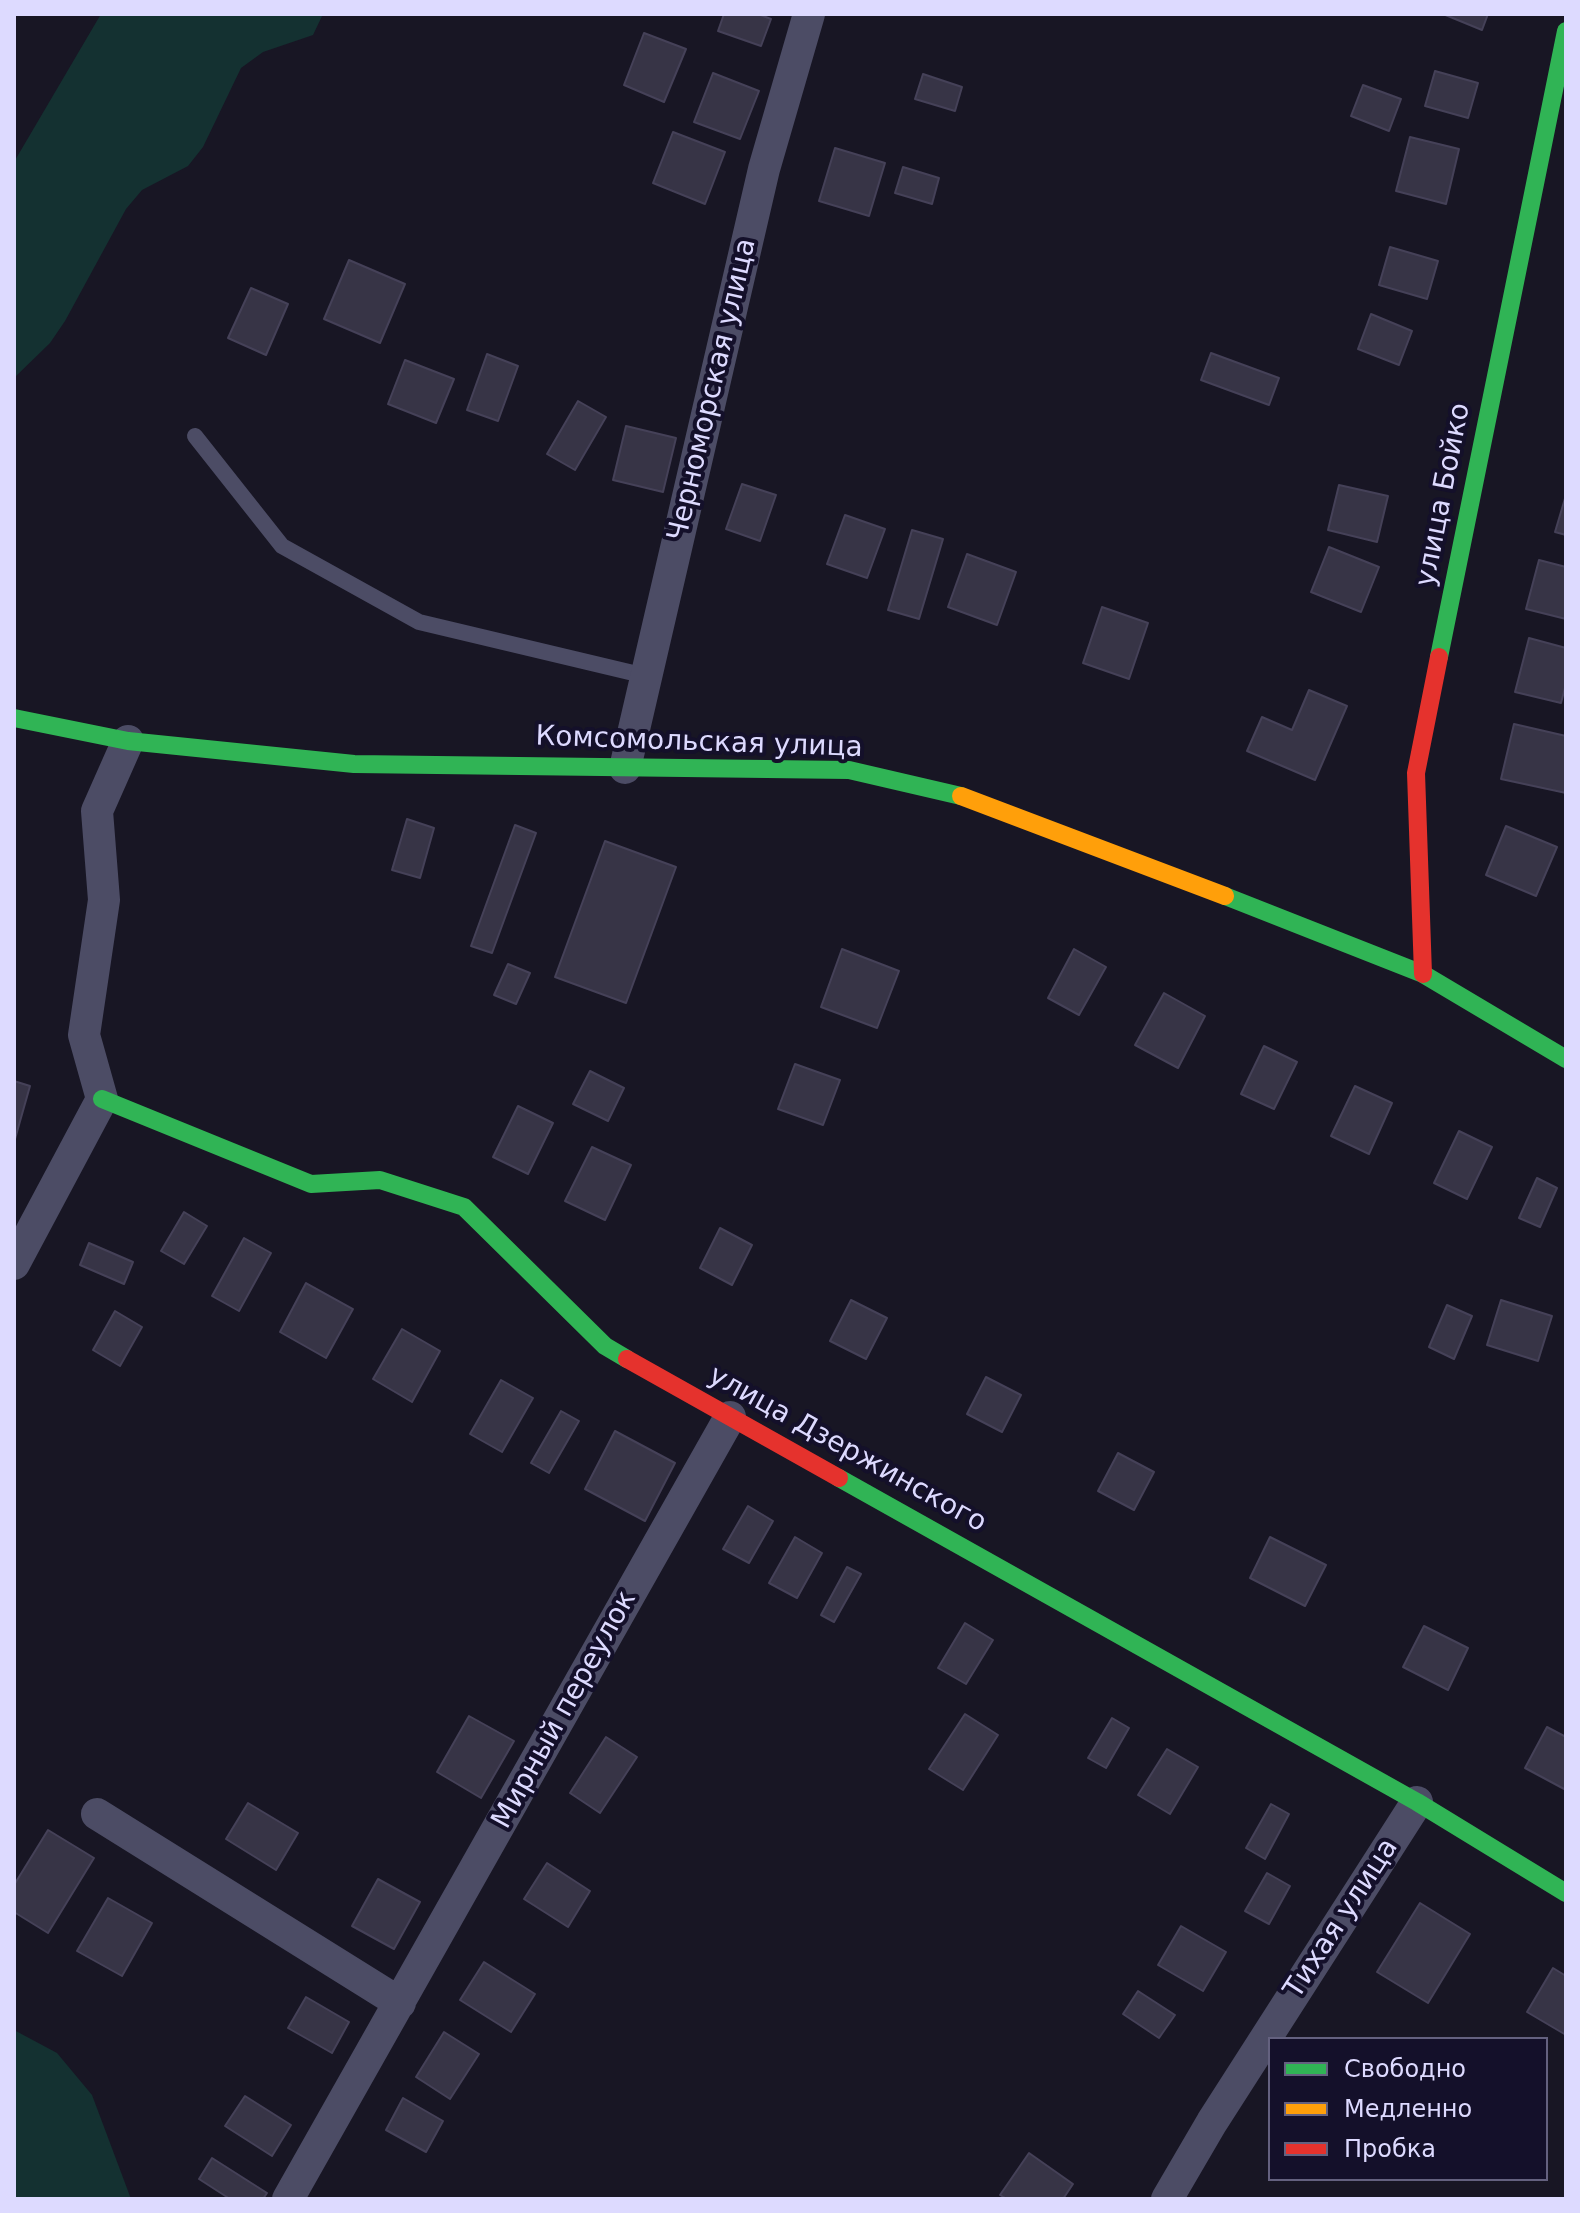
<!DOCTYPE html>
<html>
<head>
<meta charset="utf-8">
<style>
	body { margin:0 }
	#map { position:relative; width:1580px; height:2213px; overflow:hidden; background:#181624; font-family:"DejaVu Sans",sans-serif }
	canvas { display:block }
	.frame { position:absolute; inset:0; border:16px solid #dddaff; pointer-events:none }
	.legend { position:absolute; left:1268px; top:2037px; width:280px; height:144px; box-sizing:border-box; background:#14102a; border:2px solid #64617f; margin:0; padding:10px 14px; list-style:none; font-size:24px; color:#dddaff }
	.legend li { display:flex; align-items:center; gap:16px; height:40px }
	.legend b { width:40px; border:2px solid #64617f }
</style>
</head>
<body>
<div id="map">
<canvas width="1580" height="2213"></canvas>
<div class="frame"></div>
<ul class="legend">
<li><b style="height:10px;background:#30b455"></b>Свободно</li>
<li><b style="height:10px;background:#ff9f0a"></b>Медленно</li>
<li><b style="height:10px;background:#e5322d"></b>Пробка</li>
</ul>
</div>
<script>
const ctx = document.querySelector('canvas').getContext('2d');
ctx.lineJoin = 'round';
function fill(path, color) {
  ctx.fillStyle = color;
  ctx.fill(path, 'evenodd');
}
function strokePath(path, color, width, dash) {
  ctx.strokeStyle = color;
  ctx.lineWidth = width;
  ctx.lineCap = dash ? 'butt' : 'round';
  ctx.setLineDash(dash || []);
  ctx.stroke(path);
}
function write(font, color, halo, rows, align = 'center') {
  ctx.font = font + ' "DejaVu Sans",sans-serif';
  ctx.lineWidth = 8;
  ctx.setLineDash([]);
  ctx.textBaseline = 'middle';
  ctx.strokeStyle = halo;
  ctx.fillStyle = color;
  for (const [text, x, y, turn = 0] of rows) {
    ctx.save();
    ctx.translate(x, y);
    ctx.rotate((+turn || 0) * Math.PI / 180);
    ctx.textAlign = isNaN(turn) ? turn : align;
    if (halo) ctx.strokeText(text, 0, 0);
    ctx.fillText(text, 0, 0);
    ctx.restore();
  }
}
fill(new Path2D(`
	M101,14H323L313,35L263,52L241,68L203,147L188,166L142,190L126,209L65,321L50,343L14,378V162Z
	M14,2030L57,2053L92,2095L131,2199H14Z`), '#143131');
const building = new Path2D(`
	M724,14H758L771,19L761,46L718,31Z
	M1443,14H1488L1482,30Z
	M644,33L686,49L664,102L624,85Z
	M1435,71L1478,83L1468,118L1425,106Z
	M713,73L759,91L740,139L694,122Z
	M923,74L962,87L955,111L915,99Z
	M1363,85L1401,99L1389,131L1351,116Z
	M673,132L725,152L705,204L653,183Z
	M1410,137L1459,149L1446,204L1396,191Z
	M835,148L885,163L869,216L819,201Z
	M903,167L939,178L932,204L895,193Z
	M1390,247L1438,261L1427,299L1379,285Z
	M349,260L405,284L380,343L324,319Z
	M251,288L288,304L266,355L228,338Z
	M1371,314L1412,331L1399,365L1358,349Z
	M1211,353L1279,378L1269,405L1201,380Z
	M487,354L518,366L498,421L467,410Z
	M405,360L454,379L436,423L388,404Z
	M578,401L606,417L575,470L547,454Z
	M626,426L676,438L663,492L613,480Z
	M742,484L776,495L760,541L726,529Z
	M1339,485L1388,496L1377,542L1328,530Z
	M1566,495V535L1555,532Z
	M845,515L885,529L867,578L827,564Z
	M912,530L943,539L919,619L888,610Z
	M1329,547L1379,567L1361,612L1311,592Z
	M967,554L1016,572L997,625L948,607Z
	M1539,560L1566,567V619L1526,609Z
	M1102,607L1148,623L1129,679L1083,663Z
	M1529,638L1566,648V684L1561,703L1515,692Z
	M1309,690L1347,706L1315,780L1247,751L1262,717L1292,730Z
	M1514,724L1566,736V793L1501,779Z
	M407,819L434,828L420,878L392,870Z
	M515,825L536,833L492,953L471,946Z
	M1506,826L1557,847L1536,896L1486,875Z
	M605,841L676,867L626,1003L555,977Z
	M842,949L899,971L877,1028L821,1007Z
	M1074,949L1106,967L1079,1015L1048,998Z
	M508,964L530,973L516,1004L494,995Z
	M1164,993L1205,1016L1178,1068L1135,1045Z
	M1264,1046L1297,1062L1274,1109L1241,1094Z
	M795,1064L840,1080L823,1125L778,1109Z
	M590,1071L624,1088L608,1121L573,1104Z
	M14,1081L30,1086L15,1139H14Z
	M1355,1086L1392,1103L1369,1154L1331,1136Z
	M518,1106L553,1123L528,1174L493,1157Z
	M1459,1131L1492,1147L1467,1199L1434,1183Z
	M592,1147L631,1165L605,1220L565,1201Z
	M1537,1178L1557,1188L1540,1227L1519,1218Z
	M184,1212L207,1226L184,1264L161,1251Z
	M720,1228L752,1245L732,1285L700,1268Z
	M244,1238L271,1253L239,1311L212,1296Z
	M89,1243L133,1262L124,1284L80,1265Z
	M306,1283L353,1309L326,1358L280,1332Z
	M851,1300L887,1318L866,1359L830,1341Z
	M1501,1300L1552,1316L1538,1361L1487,1345Z
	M1447,1305L1472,1316L1454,1359L1429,1347Z
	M115,1311L142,1327L120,1366L93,1350Z
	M402,1329L440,1351L412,1402L373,1379Z
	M986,1377L1021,1395L1002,1432L967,1414Z
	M501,1380L533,1398L502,1452L470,1434Z
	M561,1411L579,1421L549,1473L531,1463Z
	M615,1431L675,1463L645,1521L585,1489Z
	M1118,1453L1154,1472L1134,1510L1098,1491Z
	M748,1506L773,1521L749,1563L723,1549Z
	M795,1537L822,1553L797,1598L769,1583Z
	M1270,1537L1326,1565L1305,1606L1250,1578Z
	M847,1567L861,1574L834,1622L821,1615Z
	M965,1623L993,1640L966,1684L938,1668Z
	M1424,1626L1468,1648L1448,1690L1403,1667Z
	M965,1714L998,1735L963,1790L929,1769Z
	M469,1716L514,1741L481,1798L437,1772Z
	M1112,1718L1129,1728L1106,1768L1088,1758Z
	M1547,1727L1566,1737V1790L1525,1768Z
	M606,1737L637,1757L600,1813L570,1793Z
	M1167,1749L1198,1767L1170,1814L1138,1795Z
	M248,1803L298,1833L276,1870L226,1839Z
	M1271,1804L1289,1814L1265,1859L1246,1848Z
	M48,1830L94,1858L48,1933L14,1912V1885Z
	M547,1863L590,1891L568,1927L524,1899Z
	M1267,1873L1290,1886L1269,1924L1245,1911Z
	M378,1879L420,1902L394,1949L352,1926Z
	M108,1898L152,1923L122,1976L77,1951Z
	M1420,1903L1470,1934L1428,2003L1377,1972Z
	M1181,1926L1226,1952L1203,1991L1158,1965Z
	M484,1962L535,1994L511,2032L460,2000Z
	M1553,1968L1566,1976V2035L1527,2012Z
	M1138,1991L1175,2015L1159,2038L1123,2014Z
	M306,1997L349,2022L332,2053L288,2028Z
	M444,2032L479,2054L450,2099L416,2077Z
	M245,2096L291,2125L272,2156L225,2126Z
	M403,2098L443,2121L426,2152L386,2130Z
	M1029,2153L1073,2184L1063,2199H1007L1000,2195Z
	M212,2158L267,2193L263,2199H230L199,2179Z`);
fill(building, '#373446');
strokePath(building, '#454158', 2);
strokePath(new Path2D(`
	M195,436L282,546L419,622L646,676`), '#4c4c65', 16);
strokePath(new Path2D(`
	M625,768L764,169L809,14
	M14,1264L102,1099L84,1035L104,900L97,811L128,741
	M97,1814L400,2003
	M288,2199L730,1417
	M1167,2199L1212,2122L1417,1802`), '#4c4c65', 32);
strokePath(new Path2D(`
	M1439,657L1566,31
	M14,718L128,741L354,764L849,770L961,796
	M1225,896L1423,974L1566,1059
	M102,1099L311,1184L380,1180L464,1207L605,1346L627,1359
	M839,1478L1417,1802L1566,1893`), '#30b455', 18);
strokePath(new Path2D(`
	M961,796L1225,896`), '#ff9f0a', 18);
strokePath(new Path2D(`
	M1423,974L1416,773L1439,657
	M627,1359L839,1478`), '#e5322d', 18);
write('28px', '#dddaff', '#14102a', [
	["Черноморская улица",713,390,-77],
	["улица Бойко",1444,495,-79],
	["Комсомольская улица",699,743,2],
	["улица Дзержинского",847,1450,29],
	["Мирный переулок",565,1710,-61],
	["Тихая улица",1342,1919,-57]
]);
</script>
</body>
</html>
